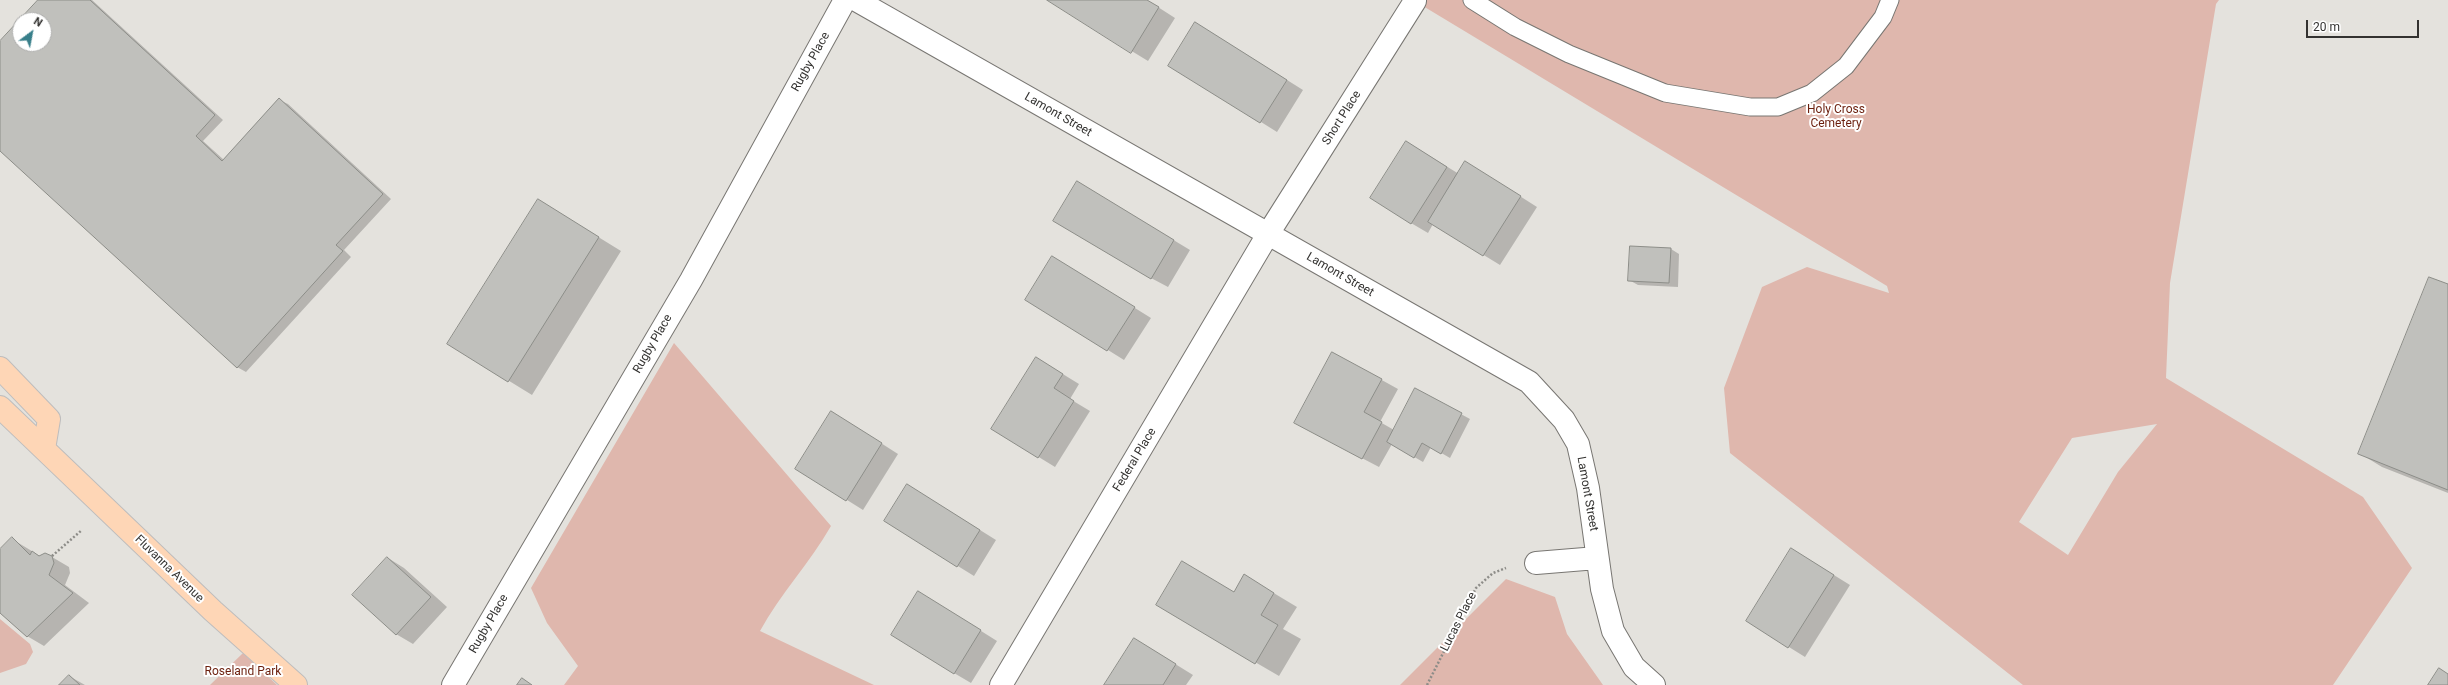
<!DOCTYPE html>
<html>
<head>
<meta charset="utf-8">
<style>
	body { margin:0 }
	#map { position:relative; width:2448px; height:685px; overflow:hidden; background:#e4e2dd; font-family:Roboto,sans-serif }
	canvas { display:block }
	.north { position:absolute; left:12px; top:12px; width:40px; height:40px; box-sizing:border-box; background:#fff; border:1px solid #adadac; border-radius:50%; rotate:32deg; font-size:11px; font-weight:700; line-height:16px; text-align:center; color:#333230 }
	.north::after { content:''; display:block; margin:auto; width:14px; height:18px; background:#387f8a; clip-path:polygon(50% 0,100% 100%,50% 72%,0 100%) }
	.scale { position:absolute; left:2306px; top:20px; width:113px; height:18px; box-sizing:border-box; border:2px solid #333230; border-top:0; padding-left:5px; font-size:12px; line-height:14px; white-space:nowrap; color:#333230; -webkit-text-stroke:3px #fff; paint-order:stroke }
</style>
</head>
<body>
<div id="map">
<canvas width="2448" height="685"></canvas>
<div class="north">N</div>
<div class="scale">20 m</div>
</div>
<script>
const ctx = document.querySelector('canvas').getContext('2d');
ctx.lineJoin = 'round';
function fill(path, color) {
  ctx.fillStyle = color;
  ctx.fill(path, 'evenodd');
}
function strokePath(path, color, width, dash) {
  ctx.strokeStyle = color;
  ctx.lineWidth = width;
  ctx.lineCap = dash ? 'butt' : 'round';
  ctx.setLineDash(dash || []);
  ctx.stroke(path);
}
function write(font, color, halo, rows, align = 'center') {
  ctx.font = font + ' Roboto,sans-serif';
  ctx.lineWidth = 4;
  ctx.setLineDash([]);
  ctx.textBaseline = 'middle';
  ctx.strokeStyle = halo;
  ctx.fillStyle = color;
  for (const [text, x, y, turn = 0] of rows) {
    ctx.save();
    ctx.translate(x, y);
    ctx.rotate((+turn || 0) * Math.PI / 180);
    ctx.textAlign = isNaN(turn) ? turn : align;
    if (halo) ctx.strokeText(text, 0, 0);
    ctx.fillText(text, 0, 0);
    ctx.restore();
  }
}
fill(new Path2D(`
	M1413,0H2219L2216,4L2170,283L2166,378L2363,497L2412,568L2333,685H2023L1730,453L1724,388L1762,287L1807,267L1889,293L1887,286ZM2157,424L2118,472L2068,555L2019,522L2072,438Z
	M674,343L831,526C810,563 780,594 760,631L874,685H564L578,666L547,623L531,588Z
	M1506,579L1555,597L1567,634L1603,685H1400Z
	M0,619L30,644L33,652L26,664L0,673Z
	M243,653L277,685H210Z`), '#dfb7ad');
fill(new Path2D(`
	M39,0H92L223,120L203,141L224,160L279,100L288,104L391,199L344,250L351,257L246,372L237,367L0,150V42L20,21V44H44V20H21Z
	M1048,0H1147L1175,18L1148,61Z
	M1212,33L1303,90L1277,132L1170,65Z
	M1407,142L1459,174L1482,172L1537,207L1500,265L1433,224L1428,233L1411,223Z
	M1094,192L1190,250L1168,287L1151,278Z
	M561,214L621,251L532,395L449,344Z
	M1671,249L1679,254L1678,287L1638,285L1629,280Z
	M1069,267L1151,318L1124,360L1026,299Z
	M2448,285V493L2382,467L2359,453Z
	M1333,353L1398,389L1380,422L1394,430L1415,389L1470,419L1450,458L1431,447L1423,462L1392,444L1379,467L1312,432Z
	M1053,368L1079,384L1070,399L1090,411L1055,467L993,429Z
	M848,422L898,454L863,510L796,468Z
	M924,495L996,540L974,576L885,521Z
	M12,539L40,556L52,557L69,567L70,573L65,585L89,603L44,646L27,636L0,612V551Z
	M388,558L404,568L447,607L413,644L396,634Z
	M1808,559L1850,585L1805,657L1747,621Z
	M1267,589L1297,607L1283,629L1301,639L1279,676L1157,605Z
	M935,602L997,641L971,683L954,673Z
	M1151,649L1193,675L1186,685H1106Z
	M69,676L85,685H61Z`), '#0003');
const building = new Path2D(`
	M38,0H90L215,115L196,136L222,161L279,98L383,194L336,245L343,251L237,368L0,151V41ZM20,20H44V44H20Z
	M1047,0H1147L1159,7L1131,53Z
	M1195,22L1287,80L1260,123L1168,66Z
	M1406,141L1447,167L1411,224L1370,198Z
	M1465,161L1521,196L1483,256L1428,222Z
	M1077,181L1174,240L1151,279L1053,221Z
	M538,199L599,237L508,382L447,344Z
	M1630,246L1671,248L1669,283L1628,281Z
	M1052,256L1135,307L1107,351L1025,300Z
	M2429,277L2448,284V490L2358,454Z
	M1332,352L1382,379L1364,412L1382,422L1362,459L1294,423Z
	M1036,357L1063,374L1054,388L1074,401L1038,458L991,429Z
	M1415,388L1462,413L1441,454L1422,443L1414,458L1387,442Z
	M831,411L882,443L846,501L795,469Z
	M907,484L980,530L957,567L884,521Z
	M12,537L30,555L32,551L39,556L45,553L52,556L54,563L49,575L73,593L27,637L0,613V549Z
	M1791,548L1834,575L1788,648L1746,621Z
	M387,557L431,597L396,635L352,595Z
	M1182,561L1234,592L1244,574L1274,593L1261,615L1278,625L1255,664L1156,605Z
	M918,591L981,630L954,674L891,635Z
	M1134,638L1176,664L1163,685H1104Z
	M2439,668L2448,674V685H2428Z
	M69,675L80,685H59Z
	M522,678L532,685H517Z`);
fill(building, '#c0c0bc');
strokePath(building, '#8c8d88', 1);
const lane = new Path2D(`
	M1472,0L1515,27L1569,54L1665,93L1750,107H1778L1812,93L1846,66L1883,17L1890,0`);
const street = new Path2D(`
	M856,0L1529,382L1564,420L1578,444L1588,488L1602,589L1613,631L1634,667L1654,685
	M1536,563L1597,558
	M453,685L691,280L845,0
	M1001,685L1268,234L1415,1`);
const primary = new Path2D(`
	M0,368L49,419L44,449
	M0,407L213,611L296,685`);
strokePath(lane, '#787672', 19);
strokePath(street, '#787672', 24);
strokePath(primary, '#bebdbd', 24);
strokePath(new Path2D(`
	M52,556L82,530
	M1427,685L1476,588L1493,573L1506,568`), '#8d8c88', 2.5, [2, 2]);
strokePath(lane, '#fff', 17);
strokePath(street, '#fff', 22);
strokePath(primary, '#fed6b6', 22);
write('12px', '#333230', '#fff', [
	["Rugby Place",811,62,-61],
	["Lamont Street",1058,115,30],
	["Short Place",1342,118,-58],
	["Lamont Street",1340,275,30],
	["Rugby Place",653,344,-60],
	["Federal Place",1135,460,-59],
	["Lamont Street",1587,494,80],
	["Fluvanna Avenue",169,569,44],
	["Lucas Place",1459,622,-63],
	["Rugby Place",489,624,-60]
]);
write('12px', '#6b1f0d', '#fff', [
	["Holy Cross",1836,110],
	["Cemetery",1836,124],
	["Roseland Park",243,672]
]);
</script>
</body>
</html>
